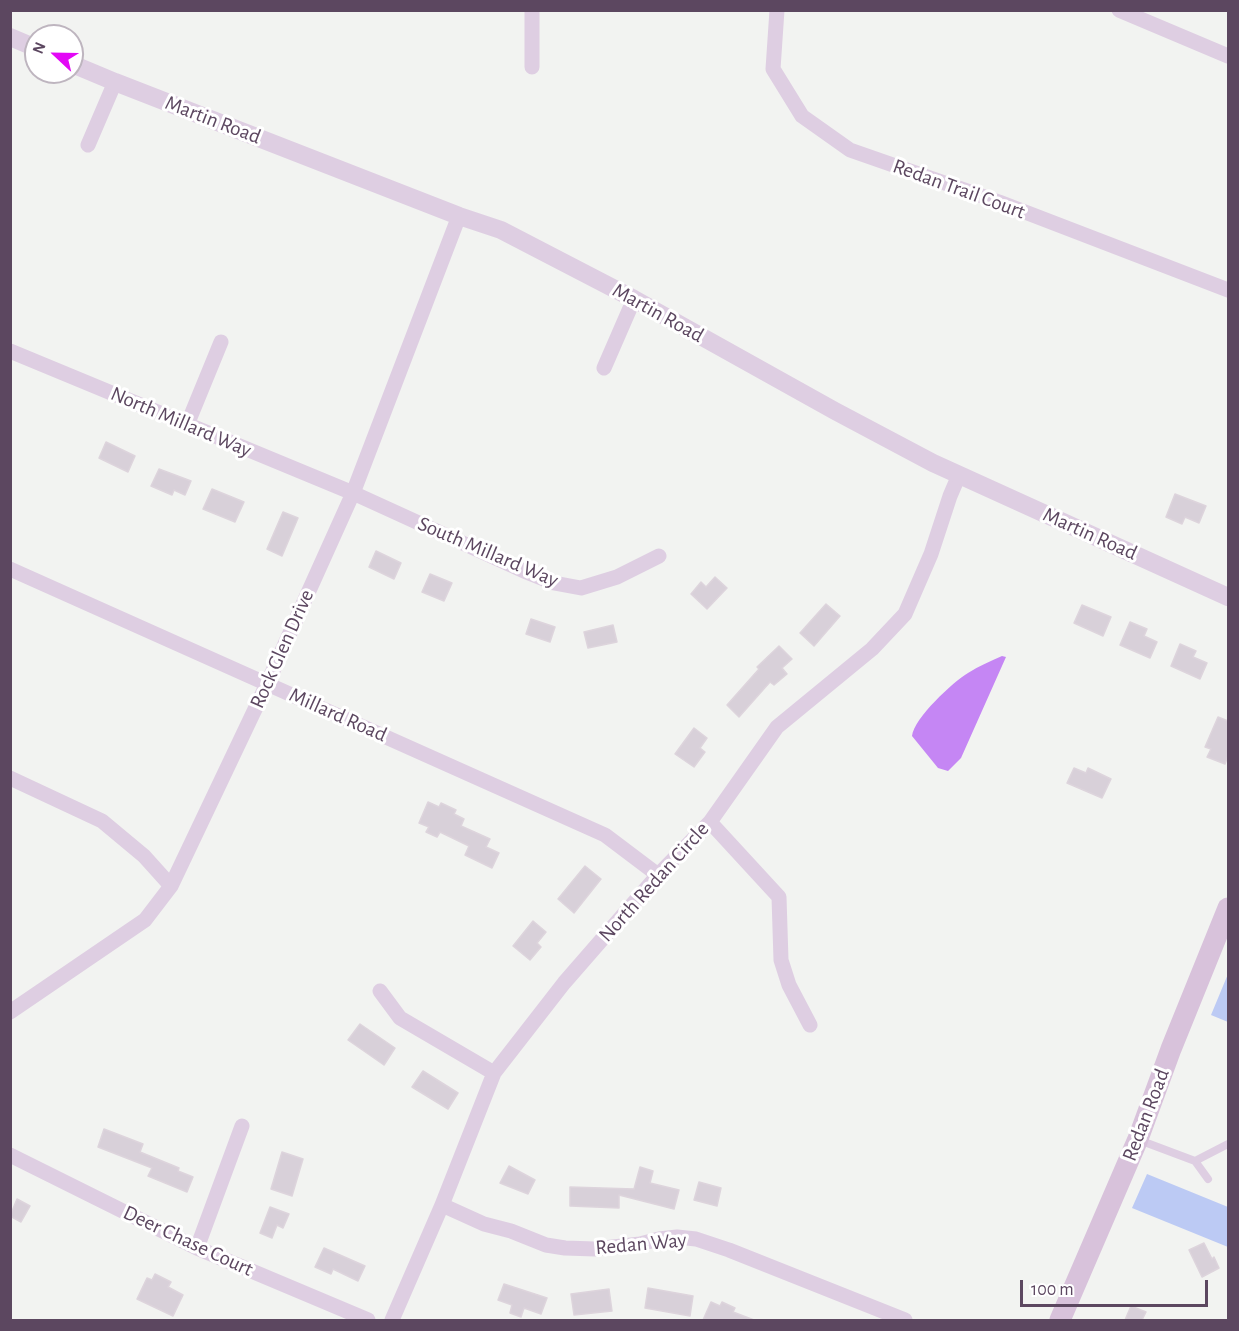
<!DOCTYPE html>
<html>
<head>
<meta charset="utf-8">
<style>
	body { margin:0 }
	#map { position:relative; width:1239px; height:1331px; overflow:hidden; background:#f2f3f1; font-family:"Alegreya Sans",sans-serif }
	canvas { display:block }
	.frame { position:absolute; inset:0; border:12px solid #5c4760; pointer-events:none }
	.north { position:absolute; left:24px; top:24px; width:60px; height:60px; box-sizing:border-box; background:#fff; border:2px solid #beb5bf; border-radius:50%; rotate:292deg; font-size:16px; font-weight:700; line-height:24px; text-align:center; color:#5c4760 }
	.north::after { content:''; display:block; margin:auto; width:21px; height:27px; background:#e308f6; clip-path:polygon(50% 0,100% 100%,50% 72%,0 100%) }
	.scale { position:absolute; left:1020px; top:1280px; width:188px; height:27px; box-sizing:border-box; border:3px solid #5c4760; border-top:0; padding-left:8px; font-size:18px; line-height:21px; white-space:nowrap; color:#5c4760; -webkit-text-stroke:4px #fff; paint-order:stroke }
</style>
</head>
<body>
<div id="map">
<canvas width="1239" height="1331"></canvas>
<div class="frame"></div>
<div class="north">N</div>
<div class="scale">100 m</div>
</div>
<script>
const ctx = document.querySelector('canvas').getContext('2d');
ctx.lineJoin = 'round';
function fill(path, color) {
  ctx.fillStyle = color;
  ctx.fill(path, 'evenodd');
}
function strokePath(path, color, width, dash) {
  ctx.strokeStyle = color;
  ctx.lineWidth = width;
  ctx.lineCap = dash ? 'butt' : 'round';
  ctx.setLineDash(dash || []);
  ctx.stroke(path);
}
function write(font, color, halo, rows, align = 'center') {
  ctx.font = font + ' "Alegreya Sans",sans-serif';
  ctx.lineWidth = 6;
  ctx.setLineDash([]);
  ctx.textBaseline = 'middle';
  ctx.strokeStyle = halo;
  ctx.fillStyle = color;
  for (const [text, x, y, turn = 0] of rows) {
    ctx.save();
    ctx.translate(x, y);
    ctx.rotate((+turn || 0) * Math.PI / 180);
    ctx.textAlign = isNaN(turn) ? turn : align;
    if (halo) ctx.strokeText(text, 0, 0);
    ctx.fillText(text, 0, 0);
    ctx.restore();
  }
}
fill(new Path2D(`
	M1228,974V1022L1211,1015Z
	M1147,1174L1228,1207V1247L1132,1208Z`), '#bccaf4');
fill(new Path2D(`
	M1002,656L1006,657L961,758L948,771L938,768L912,736C914,718 953,682 968,673C979,666 991,661 1002,656Z`), '#c586f4');
const building = new Path2D(`
	M106,442L135,456L128,472L99,458Z
	M159,469L191,481L185,495L174,490L172,495L151,486Z
	M212,489L244,502L235,522L203,509Z
	M1175,494L1206,506L1199,523L1185,517L1182,524L1166,517Z
	M283,512L298,518L282,556L267,549Z
	M376,551L401,563L394,579L369,567Z
	M430,574L452,583L444,601L422,592Z
	M715,577L727,588L707,609L691,594L701,582L706,587Z
	M826,604L840,616L814,646L800,633Z
	M1082,605L1111,617L1103,636L1074,623Z
	M531,619L555,627L550,642L526,634Z
	M1130,622L1147,629L1144,636L1157,642L1150,658L1120,645Z
	M613,625L617,642L588,648L584,632Z
	M1180,644L1196,651L1193,657L1207,663L1200,679L1171,666Z
	M779,646L792,659L782,668L787,674L774,685L770,682L739,717L727,705L759,669L757,667Z
	M1218,717L1228,721V756L1225,764L1207,757L1211,749L1205,747Z
	M694,728L707,738L700,748L705,752L694,767L675,754Z
	M1074,768L1086,773L1088,768L1111,779L1102,798L1067,783Z
	M428,802L439,807L441,803L456,810L454,814L464,819L461,826L490,839L486,847L499,853L492,868L465,855L469,846L440,832L437,837L426,832L429,827L419,823Z
	M585,866L601,879L574,913L558,899Z
	M533,921L546,932L537,943L541,947L530,960L513,946Z
	M360,1024L395,1048L384,1065L348,1040Z
	M423,1071L458,1093L448,1109L412,1087Z
	M104,1129L143,1144L140,1152L179,1168L178,1171L193,1177L187,1192L148,1176L152,1168L98,1147Z
	M282,1152L303,1159L292,1196L271,1189Z
	M509,1166L535,1180L528,1194L500,1183Z
	M640,1167L653,1171L650,1183L679,1190L674,1209L619,1195V1208L570,1206V1187L634,1189Z
	M699,1182L721,1188L717,1206L694,1200Z
	M17,1199L30,1206L21,1222L10,1216Z
	M270,1207L289,1214L283,1228L277,1225L272,1238L260,1233Z
	M1204,1243L1212,1259L1214,1257L1219,1268L1202,1277L1189,1250Z
	M324,1248L365,1266L358,1281L333,1269L331,1274L315,1267Z
	M155,1274L171,1282L168,1287L183,1295L173,1316L137,1299L147,1278L152,1280Z
	M504,1284L547,1298L541,1314L524,1308L521,1317L510,1313L512,1305L498,1300Z
	M648,1288L693,1296L690,1316L645,1308Z
	M609,1289L612,1311L574,1315L571,1294Z
	M711,1302L720,1306L722,1302L735,1308L733,1312L754,1320H703Z
	M1131,1306L1146,1312L1142,1320H1125Z`);
fill(building, '#d8d0d9');
strokePath(building, '#ddd4dc', 1.5);
strokePath(new Path2D(`
	M1139,1140L1195,1161L1208,1179
	M1195,1161L1228,1144`), '#decee2', 8);
strokePath(new Path2D(`
	M777,10L773,69L802,116L850,150L999,202L1228,290
	M1119,10L1228,56
	M532,67V10
	M88,145L115,82
	M10,351L353,493L524,571L554,583L581,588L617,577L659,556
	M604,368L634,299
	M187,425L221,342
	M10,569L605,835L658,875
	M10,778L102,821L144,856L171,886
	M710,822L779,897L781,960L789,985L810,1025
	M380,991L400,1018L494,1073
	M10,1012L145,920L171,886L267,684L353,493L459,216
	M10,1155L197,1248L368,1320
	M442,1205L484,1224L511,1231L546,1245L565,1248L595,1249L640,1244L659,1239L677,1237L696,1239L729,1250L905,1320
	M197,1248L242,1126
	M392,1320L442,1205L494,1073L564,983L658,875L710,822L777,727L872,649L905,614L931,554L950,496L959,475`), '#decee2', 15);
strokePath(new Path2D(`
	M10,37L36,48
	M72,64L115,82L459,216L501,230L634,299L835,411L933,463L1228,597`), '#decee2', 18);
strokePath(new Path2D(`
	M1060,1320L1138,1139L1171,1049L1228,908`), '#d8c2db', 21);
write('21px', '#5c4760', '#fff', [
	["Martin Road",213,120,21],
	["Redan Trail Court",959,189,20],
	["Martin Road",658,313,29],
	["North Millard Way",181,422,23],
	["Martin Road",1090,534,24],
	["South Millard Way",488,552,23],
	["Rock Glen Drive",282,649,-66],
	["Millard Road",338,715,24],
	["North Redan Circle",654,882,-48],
	["Redan Road",1146,1115,-69],
	["Deer Chase Court",188,1241,25],
	["Redan Way",641,1244,-5]
]);
</script>
</body>
</html>
